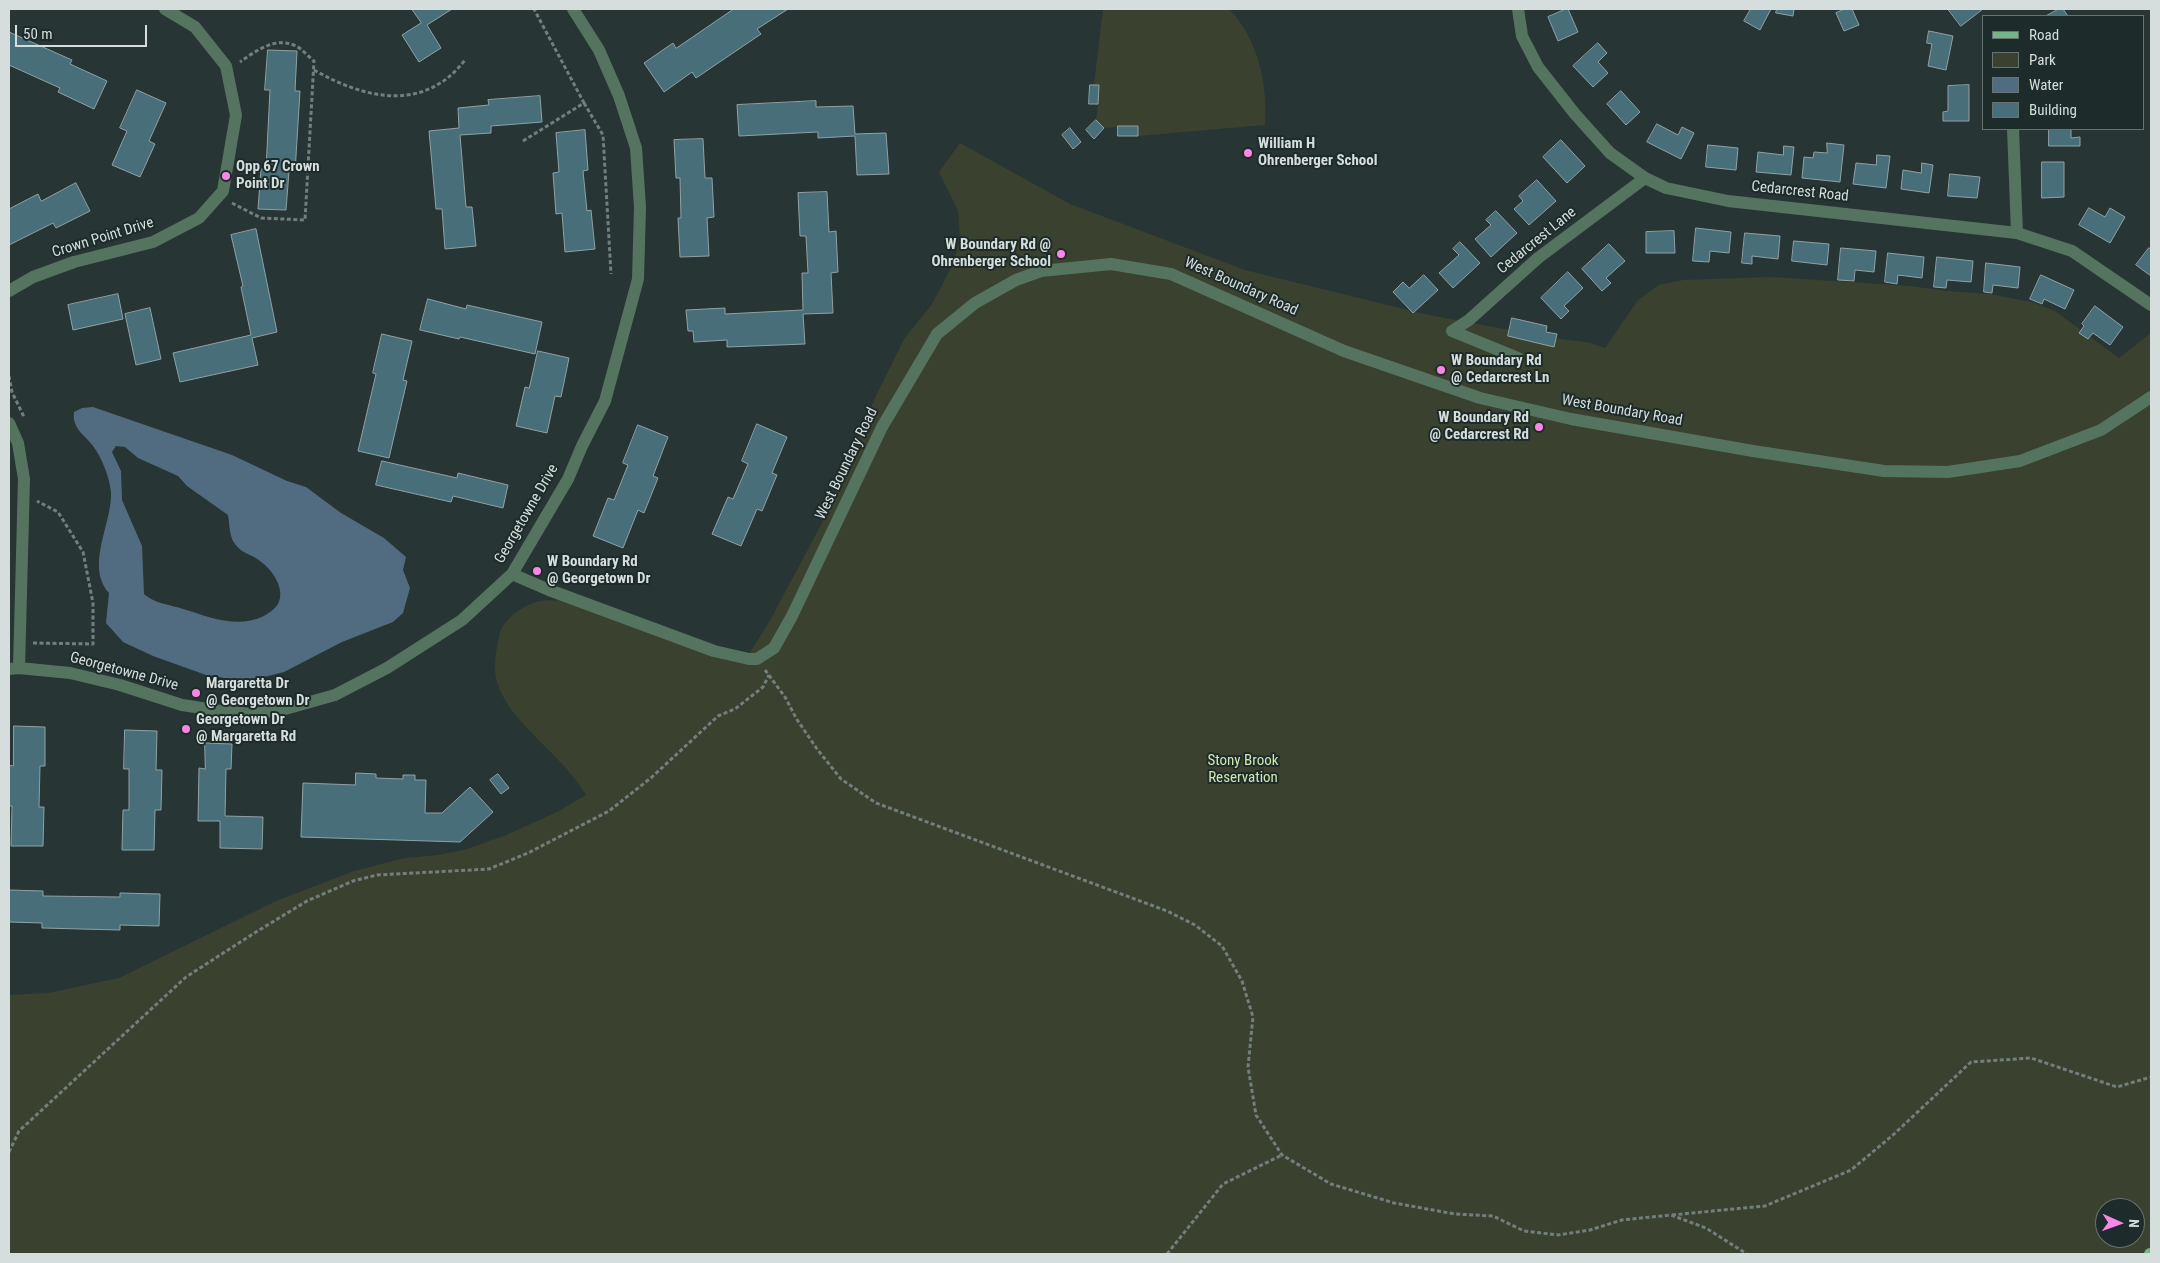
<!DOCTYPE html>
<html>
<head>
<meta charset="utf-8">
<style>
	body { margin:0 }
	#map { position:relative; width:2160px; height:1263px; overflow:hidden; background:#273634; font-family:"Roboto Condensed",sans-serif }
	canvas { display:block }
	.frame { position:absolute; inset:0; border:10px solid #d5dedc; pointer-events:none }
	.legend { position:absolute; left:1982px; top:15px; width:162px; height:115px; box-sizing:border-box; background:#1d2c2a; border:1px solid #677371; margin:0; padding:6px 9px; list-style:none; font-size:15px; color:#d5dedc }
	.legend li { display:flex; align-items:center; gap:10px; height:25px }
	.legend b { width:25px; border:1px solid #677371 }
	.north { position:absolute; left:2095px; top:1198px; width:50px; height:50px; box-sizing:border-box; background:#1d2c2a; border:1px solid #677371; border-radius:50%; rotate:92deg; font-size:14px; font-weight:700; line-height:20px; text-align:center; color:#d5dedc }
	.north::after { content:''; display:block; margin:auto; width:18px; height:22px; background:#fa87e7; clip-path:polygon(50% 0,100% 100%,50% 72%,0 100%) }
	.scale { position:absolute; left:15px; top:25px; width:132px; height:22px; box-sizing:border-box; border:2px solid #d5dedc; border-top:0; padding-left:6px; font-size:15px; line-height:18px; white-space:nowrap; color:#d5dedc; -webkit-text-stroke:4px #1d2c2a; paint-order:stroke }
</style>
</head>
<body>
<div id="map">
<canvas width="2160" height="1263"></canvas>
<div class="frame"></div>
<ul class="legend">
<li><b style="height:6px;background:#74b489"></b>Road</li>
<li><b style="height:14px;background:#3a412e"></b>Park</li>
<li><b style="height:14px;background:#516b81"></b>Water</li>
<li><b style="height:14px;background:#486f79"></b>Building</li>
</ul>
<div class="north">N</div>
<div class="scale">50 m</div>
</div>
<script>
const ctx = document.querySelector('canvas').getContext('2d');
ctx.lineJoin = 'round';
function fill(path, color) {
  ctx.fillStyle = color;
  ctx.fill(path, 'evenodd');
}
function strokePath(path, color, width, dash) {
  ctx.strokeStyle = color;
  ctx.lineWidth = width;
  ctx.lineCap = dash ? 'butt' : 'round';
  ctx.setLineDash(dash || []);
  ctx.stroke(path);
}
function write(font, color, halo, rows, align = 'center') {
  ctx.font = font + ' "Roboto Condensed",sans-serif';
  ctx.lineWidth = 4;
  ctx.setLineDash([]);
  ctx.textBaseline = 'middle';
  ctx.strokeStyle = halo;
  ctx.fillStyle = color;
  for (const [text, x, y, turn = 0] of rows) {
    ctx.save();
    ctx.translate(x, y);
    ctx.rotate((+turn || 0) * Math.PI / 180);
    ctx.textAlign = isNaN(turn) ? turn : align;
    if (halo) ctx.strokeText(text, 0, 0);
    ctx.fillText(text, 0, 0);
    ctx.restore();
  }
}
fill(new Path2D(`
	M1103,9H1229C1258,39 1268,84 1265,125L1138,136H1118V127L1104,128L1096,120L1098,105L1089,104L1090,85L1094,84Z
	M960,143L1070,204L1245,270L1424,314L1552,338L1587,342L1605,348L1638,300L1659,285L1683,280L1772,277L1910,286L1947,291L1989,294L2032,302L2055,311L2119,358L2151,333V1254H9V995L48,993L119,978L276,901L354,871L405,858L437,855L464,850L504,836L557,812L586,795C565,757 508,722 497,682C493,668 496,651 499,637C502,619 523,605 540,601C547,600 555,601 563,600L747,657L768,624L822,523L874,400L904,339L932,304L954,262L960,237L958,211L939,172ZM2105,1208H2135V1238H2105Z`), '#3a412e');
fill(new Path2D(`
	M93,407L232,455L287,481L306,487L341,513L384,538L406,557L403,570L410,588L403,613L393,622L342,642L284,672L256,679H231L206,675L153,656L123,642L106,623L109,593C85,566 112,524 111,493C110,478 102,458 93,446C84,434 72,429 74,412L82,408ZM116,446L125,447L138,458L178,476L187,486L228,515C230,526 229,536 235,544C242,554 252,554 260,561C272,569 286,589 278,604C275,609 269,613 264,616C236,629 210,617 183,609C171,605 153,603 144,594L142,546L122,500L121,471L112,452Z`), '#516b81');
const building = new Path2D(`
	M412,9H452L427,25L441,48L419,62L402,35L421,23Z
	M734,9H788L757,29L761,34L696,78L692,72L664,92L644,63L673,43L676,48Z
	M1566,9H1568L1578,32L1558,41L1548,17Z
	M1751,9H1771L1760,30L1744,21Z
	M1777,9H1794L1793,16L1776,13Z
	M1845,9H1852L1859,25L1844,31L1836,13Z
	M1948,9H1983L1961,26Z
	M2059,9H2063L2068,16H2046Z
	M1929,31L1953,36L1946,70L1928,66L1932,44L1927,43Z
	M9,32L72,60L70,64L107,81L94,109L58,92L60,88L9,65Z
	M1598,43L1607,53L1598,62L1608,73L1593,87L1573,66Z
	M268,50L297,51L295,91H300L295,172L289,171L286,210L258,209L261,169H266L270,90H265Z
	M1090,85H1099L1098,104H1089Z
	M1969,85V121H1943V112L1948,111V86Z
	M137,90L166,103L149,141L155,144L140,177L112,165L127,131L120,128Z
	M1621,91L1640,112L1626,125L1607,104Z
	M540,96L542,122L491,126V133L460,135L466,207H472L476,246L445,249L442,209H436L429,131L459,128L458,108L489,105L488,100Z
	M816,101V107L853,106L855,134L886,133L889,174L857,175L855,136L818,138V132L739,136L737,105Z
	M1096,120L1104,128L1094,139L1086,130Z
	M1657,124L1678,135L1682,127L1694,133L1681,159L1647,142Z
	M1118,126H1138V136H1118Z
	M1070,128L1081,142L1073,149L1062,135Z
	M2049,129H2071V138L2080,137V146H2049Z
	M585,130L588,170L583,171L587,211L591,210L595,249L565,252L562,213L556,214L553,173L559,172L556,133Z
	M703,139L705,178H712L714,217L707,218L709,256L680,257L678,218H681L680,178H676L674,140Z
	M1561,140L1585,166L1567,183L1543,157Z
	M1827,143L1844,145L1840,182L1802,178L1804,157L1813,158L1814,152L1827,153Z
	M1708,145L1738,148L1736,170L1706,167Z
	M1784,146L1794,147L1791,175L1756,172L1758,152L1783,155Z
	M1877,155L1890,156L1886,188L1853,184L1856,163L1876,165Z
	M2042,162H2064V197L2042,198Z
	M1922,163L1933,165L1929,193L1901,189L1903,170L1921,173Z
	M1950,174L1980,177L1977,198L1948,196Z
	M1537,180L1556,201L1529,225L1514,209L1523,201L1519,196Z
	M76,183L90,211L56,228L53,223L9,245V209L38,194L41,201Z
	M827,192L829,232L836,231L838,272L831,273L833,313L803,314L805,344L727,347V340L694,342L693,331H688L686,310L725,308V314L803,310L802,273H808L806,236H800L798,193Z
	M2089,208L2105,217L2110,208L2125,217L2110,243L2079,225Z
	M1496,211L1517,233L1491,257L1475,239L1491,225L1486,220Z
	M1696,228L1731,232L1729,253L1710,251L1709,262L1693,261Z
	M256,229L277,332L252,338L258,365L180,382L173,353L251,335L241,287L243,286L231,235Z
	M1674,231L1675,253H1646V232Z
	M1745,233L1780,236L1778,259L1752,256V264L1742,263Z
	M1794,241L1829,244L1827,265L1792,261Z
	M1460,242L1480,263L1453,288L1439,273L1459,255L1453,249Z
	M1609,244L1625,261L1606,278L1611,283L1602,291L1582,269Z
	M1841,248L1876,251L1874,272L1855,270L1854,281L1838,280Z
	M2149,248L2151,249V276L2136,265Z
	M1888,253L1924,257L1922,278L1898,275L1897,284L1885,282Z
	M1937,257L1973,261L1971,282L1947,280L1946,288L1934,287Z
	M1986,263L2020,267L2018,288L1993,285L1992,293L1984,292Z
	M1568,272L1583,288L1564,306L1569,311L1561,319L1541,298Z
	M1424,275L1438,290L1413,313L1393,292L1403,282L1409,288Z
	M2041,275L2074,290L2065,309L2044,299L2042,304L2030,299Z
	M118,294L123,319L73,330L68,305Z
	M428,299L466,309L467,305L542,322L535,354L460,337L459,339L420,330Z
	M2095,306L2123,327L2110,345L2093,333L2088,339L2079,333L2084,326L2082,324Z
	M150,308L161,359L136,365L125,314Z
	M1512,318L1547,326L1546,332L1557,334L1554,347L1508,336Z
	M382,334L412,341L403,380L407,381L389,458L358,451L376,374L373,373Z
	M538,351L569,358L561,397L555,396L547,433L516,426L525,387L529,388Z
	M757,424L787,437L772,473L777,475L762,511L757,509L741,546L712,534L728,497L733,499L748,464L742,461Z
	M638,425L668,437L653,476L658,478L644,513L638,510L623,548L593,536L608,498L614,500L628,465L623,463Z
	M382,461L457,478L458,473L508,485L503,508L453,496L451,502L376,485Z
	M14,726L45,727V766H40L39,807H44L43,846H11L12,806H9V765L13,766Z
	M125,730L157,731L156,770H162L161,810H155L154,850H122L123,810H129V769H124Z
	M205,743L232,744L231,769H226L225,816L263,817L262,849L220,848V821H198L199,768L205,769Z
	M356,773L376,774V778L403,779V775H415V780H426L425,813H442L470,787L493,812L460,842L301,837L303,783L355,785Z
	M498,774L509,788L501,794L490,780Z
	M9,890L43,891V896L120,897V893L160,894L159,926L120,925V930L42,928V923L9,922Z`);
fill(building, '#486f79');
strokePath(building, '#90a1a5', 1);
strokePath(new Path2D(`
	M314,70C365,99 424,113 465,60
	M584,103L603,135L611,274
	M523,141L584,103L534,9
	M232,203L261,218L305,220L314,61C309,57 302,49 296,46C275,36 256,51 240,62
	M9,376L12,392L24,417
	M33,643L93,644V603L83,552L58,512L37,501
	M765,670L785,697L796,718L817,749L841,779L876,803L1167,911L1195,925L1222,946L1242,981L1253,1017L1248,1067L1256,1115L1282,1155L1331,1184L1394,1203L1455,1214L1493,1216L1524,1231L1558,1235L1590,1230L1622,1220L1671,1215L1706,1228L1747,1254
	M9,1152L19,1131L186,977L256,932L307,901L353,881L377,875L489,869L528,853L609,811L652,777L718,716L735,709L763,687L769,675
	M1672,1215L1765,1206L1851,1170L1893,1135L1971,1062L2031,1058L2117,1087L2151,1077
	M1167,1254L1223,1184L1282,1155`), '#737f7d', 3, [4, 2.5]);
strokePath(new Path2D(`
	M1518,9L1522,36L1538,67L1575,114L1610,153L1645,178L1666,188L1728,201L2017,233L2072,251L2151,305
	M2013,129L2017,233
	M9,291L33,277L74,262L153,242L199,218L223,191L236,115L226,66L195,27L165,9
	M1452,331L1469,320L1538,258L1645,178
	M1452,331L1518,358
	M9,423L18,443L24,479L19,668
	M512,574L549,590L714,651L749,659H757L774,648L792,616L882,427L937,334L975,303L1016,280L1041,271L1111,264L1171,274L1344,351L1480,398L1571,419L1753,451L1884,471L1948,472L2020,461L2101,430L2151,397
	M9,669L19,668L70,673L120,685L182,705L221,711L253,714L285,709L335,695L387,668L462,620L512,574L568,479L582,446L605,401L638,279L640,207L636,148L619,96L599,50L573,9`), '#55745f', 12);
strokePath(new Path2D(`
	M2150,1254H2151`), '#74b489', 12);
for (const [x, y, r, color] of [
	[1248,153,5,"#fa87e7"],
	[226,176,5,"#fa87e7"],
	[1061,254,5,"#fa87e7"],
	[1441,370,5,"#fa87e7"],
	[1539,427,5,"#fa87e7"],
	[537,571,5,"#fa87e7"],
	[196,693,5,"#fa87e7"],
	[186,729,5,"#fa87e7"]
]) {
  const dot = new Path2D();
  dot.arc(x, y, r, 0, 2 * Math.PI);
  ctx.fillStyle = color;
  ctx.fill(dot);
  strokePath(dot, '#1d2c2a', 2);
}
write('bold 15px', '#d5dedc', '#1d2c2a', [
	["William H",1258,144],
	["Ohrenberger School",1258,161],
	["Opp 67 Crown",236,167],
	["Point Dr",236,184],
	["W Boundary Rd @",1051,245,"right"],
	["Ohrenberger School",1051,262,"right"],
	["W Boundary Rd",1451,361],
	["@ Cedarcrest Ln",1451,378],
	["W Boundary Rd",1529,418,"right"],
	["@ Cedarcrest Rd",1529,435,"right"],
	["W Boundary Rd",547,562],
	["@ Georgetown Dr",547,579],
	["Margaretta Dr",206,684],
	["@ Georgetown Dr",206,701],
	["Georgetown Dr",196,720],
	["@ Margaretta Rd",196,737]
], 'left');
write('15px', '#d5dedc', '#1d2c2a', [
	["Cedarcrest Road",1800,192,6],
	["Crown Point Drive",103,238,-17],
	["Cedarcrest Lane",1537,241,-39],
	["West Boundary Road",1241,287,24],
	["West Boundary Road",1622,411,10],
	["West Boundary Road",847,464,-64],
	["Georgetowne Drive",527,514,-60],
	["Georgetowne Drive",124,672,15]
]);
write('15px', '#d2e7af', '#1d2c2a', [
	["Stony Brook",1243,761],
	["Reservation",1243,778]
]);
</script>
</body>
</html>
